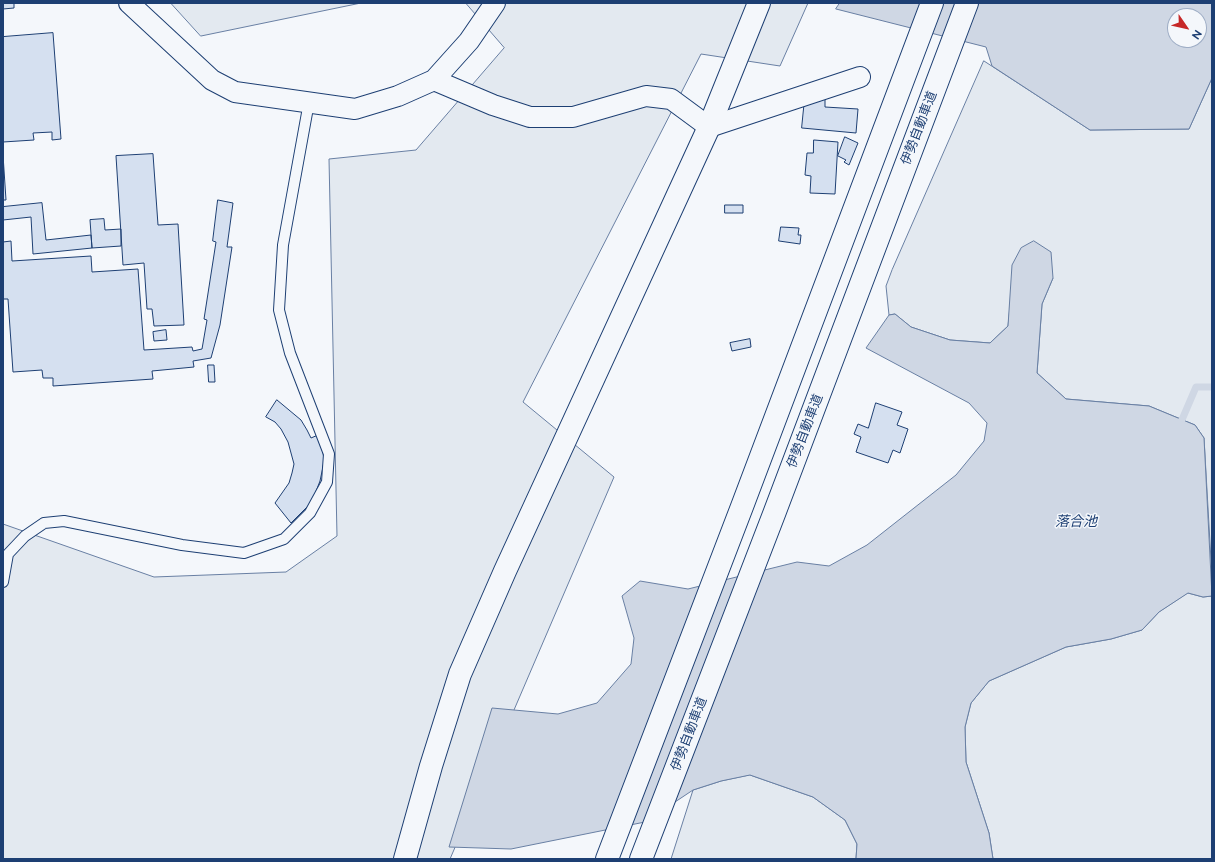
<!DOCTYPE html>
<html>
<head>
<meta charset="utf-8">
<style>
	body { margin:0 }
	#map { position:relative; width:1215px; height:862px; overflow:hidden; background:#f4f7fb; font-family:Raleway,sans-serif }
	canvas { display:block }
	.frame { position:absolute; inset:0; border:4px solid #1d3f73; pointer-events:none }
	.north { position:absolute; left:1167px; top:8px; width:40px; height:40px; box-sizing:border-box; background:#f4f7fb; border:1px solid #9eadc5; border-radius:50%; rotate:124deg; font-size:11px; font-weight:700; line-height:16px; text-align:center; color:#1d3f73 }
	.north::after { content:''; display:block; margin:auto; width:14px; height:18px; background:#c62828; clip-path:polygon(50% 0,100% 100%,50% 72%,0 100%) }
</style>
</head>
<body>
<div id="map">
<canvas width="1215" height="862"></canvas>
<div class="frame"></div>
<div class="north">N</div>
</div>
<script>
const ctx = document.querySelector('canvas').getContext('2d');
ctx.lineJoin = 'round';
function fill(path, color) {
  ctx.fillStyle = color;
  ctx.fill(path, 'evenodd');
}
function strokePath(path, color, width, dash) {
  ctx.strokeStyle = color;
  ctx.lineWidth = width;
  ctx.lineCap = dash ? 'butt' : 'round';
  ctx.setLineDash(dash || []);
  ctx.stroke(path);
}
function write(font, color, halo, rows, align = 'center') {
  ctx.font = font + ' Raleway,"Noto Sans JP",sans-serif';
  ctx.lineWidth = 3;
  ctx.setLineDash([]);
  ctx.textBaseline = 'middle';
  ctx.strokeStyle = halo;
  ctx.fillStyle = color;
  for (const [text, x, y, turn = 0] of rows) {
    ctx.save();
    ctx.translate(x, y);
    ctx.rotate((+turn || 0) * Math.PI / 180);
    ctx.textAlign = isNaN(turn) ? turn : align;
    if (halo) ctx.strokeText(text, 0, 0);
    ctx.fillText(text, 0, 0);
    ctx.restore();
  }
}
const green = new Path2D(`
	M171,3H361L201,36Z
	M466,3H808L780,66L701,54L523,402L614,477L450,859H3V524L154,577L286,572L337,536L329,159L416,150L504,48Z
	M984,61L1090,130L1189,129L1212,78V578L1204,438L1195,425L1149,406L1066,399L1037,373L1042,304L1053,278L1011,298L1008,326L990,343L950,340L911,327L895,314L889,315L886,286L892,270Z
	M1188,593L1203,597L1212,596V859H993L989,833L966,762L965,727L971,703L989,681L1066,647L1111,639L1142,630L1159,612Z
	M750,775L813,797L845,820L857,844L856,859H671L693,790L721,781Z`);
fill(green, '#e3e9f0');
strokePath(green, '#687fa3', 1);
const water = new Path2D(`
	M840,3H1212V78L1189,129L1090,130L992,66L986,47L836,9ZM1175,16H1199V40H1175Z
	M1034,241L1051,252L1053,278L1042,304L1037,373L1066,399L1149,406L1195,425L1204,438L1212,596L1203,597L1188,593L1159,612L1142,630L1111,639L1066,647L989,681L971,703L965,727L966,762L989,833L993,859H856L857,844L845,820L813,797L750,775L721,781L693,790L645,822L511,849L449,847L492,708L558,714L597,703L631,664L634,638L622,596L640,581L688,589L797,562L829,566L867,545L956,475L984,441L987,423L969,403L866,348L889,315L895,314L911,327L950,340L990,343L1008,326L1012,265L1021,248Z`);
fill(water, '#cfd7e4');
strokePath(water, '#687fa3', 1);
strokePath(new Path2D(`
	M1181,422L1196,387H1212`), '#cfd7e4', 7);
const building = new Path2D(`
	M3,3H14V8L3,9Z
	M53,33L61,139L52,140V132L33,133L34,140L3,142V37Z
	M805,98L825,99V107L858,109L856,133L802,128Z
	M845,137L858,143L849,165L844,162L846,160L838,156Z
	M814,140L838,142L835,194L810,193L811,176L805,175L807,153H813Z
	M153,154L158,225L178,224L184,325L154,326L152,309H147L144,263L123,265L116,156Z
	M3,155L6,200H3Z
	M218,200L233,203L227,247H232L220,325L211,358L193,361L194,367L152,371L153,379L53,386V378H43L42,370L13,372L8,299H3V242L11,241L12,261L91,256L92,272L138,269L144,350L192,347L193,351L202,349L207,320L204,319L216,242L213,241Z
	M42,203L46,240L91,235L92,248L33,254L31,217L3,220V207Z
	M725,205H743V213H725Z
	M104,219L105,230L121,229V246L92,248L90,220Z
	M781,227L799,228L798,235H801L800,244L779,241Z
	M166,330L167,340L154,341L153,332Z
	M750,339L751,347L732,351L730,343Z
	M208,365H214L215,382H209Z
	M277,400L301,420L307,430L311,438L318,435L323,451L324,462L320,481L315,494L309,505L291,523L275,503L289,483L292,473L294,464L288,442L281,429L275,422L266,417Z
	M876,403L902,412L897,425L908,429L900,453L893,450L888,463L856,452L861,437L854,434L858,424L868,428Z`);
fill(building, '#d5e0f0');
strokePath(building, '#1d3f73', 1);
const service = new Path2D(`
	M3,582L8,554L25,536L44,523L64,521L182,545L244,553L284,539L310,513L327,482L329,454L290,353L279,310L283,245L309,102`);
const minor = new Path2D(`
	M129,3L212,80L235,92L355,109L398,96L434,80L469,41L495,3
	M434,80L493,105L530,117H573L646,96L671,99L709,127L860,77`);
const tertiary = new Path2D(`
	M405,859L431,766L460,674L505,571L709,127L759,3`);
const motorway = new Path2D(`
	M607,859L743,504L932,3
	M641,859L774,514L967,3`);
strokePath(service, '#1d3f73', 12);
strokePath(minor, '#1d3f73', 22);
strokePath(tertiary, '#1d3f73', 24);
strokePath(motorway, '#1d3f73', 24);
strokePath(service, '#f4f7fb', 10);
strokePath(minor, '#f4f7fb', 20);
strokePath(tertiary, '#f4f7fb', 22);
strokePath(motorway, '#f4f7fb', 22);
write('13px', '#1d3f73', '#f4f7fb', [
	["伊勢自動車道",919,128,-69],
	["伊勢自動車道",805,431,-69],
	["伊勢自動車道",689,734,-69]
]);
write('italic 14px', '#1d3f73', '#f4f7fb', [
	["落合池",1076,522]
]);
</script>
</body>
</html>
